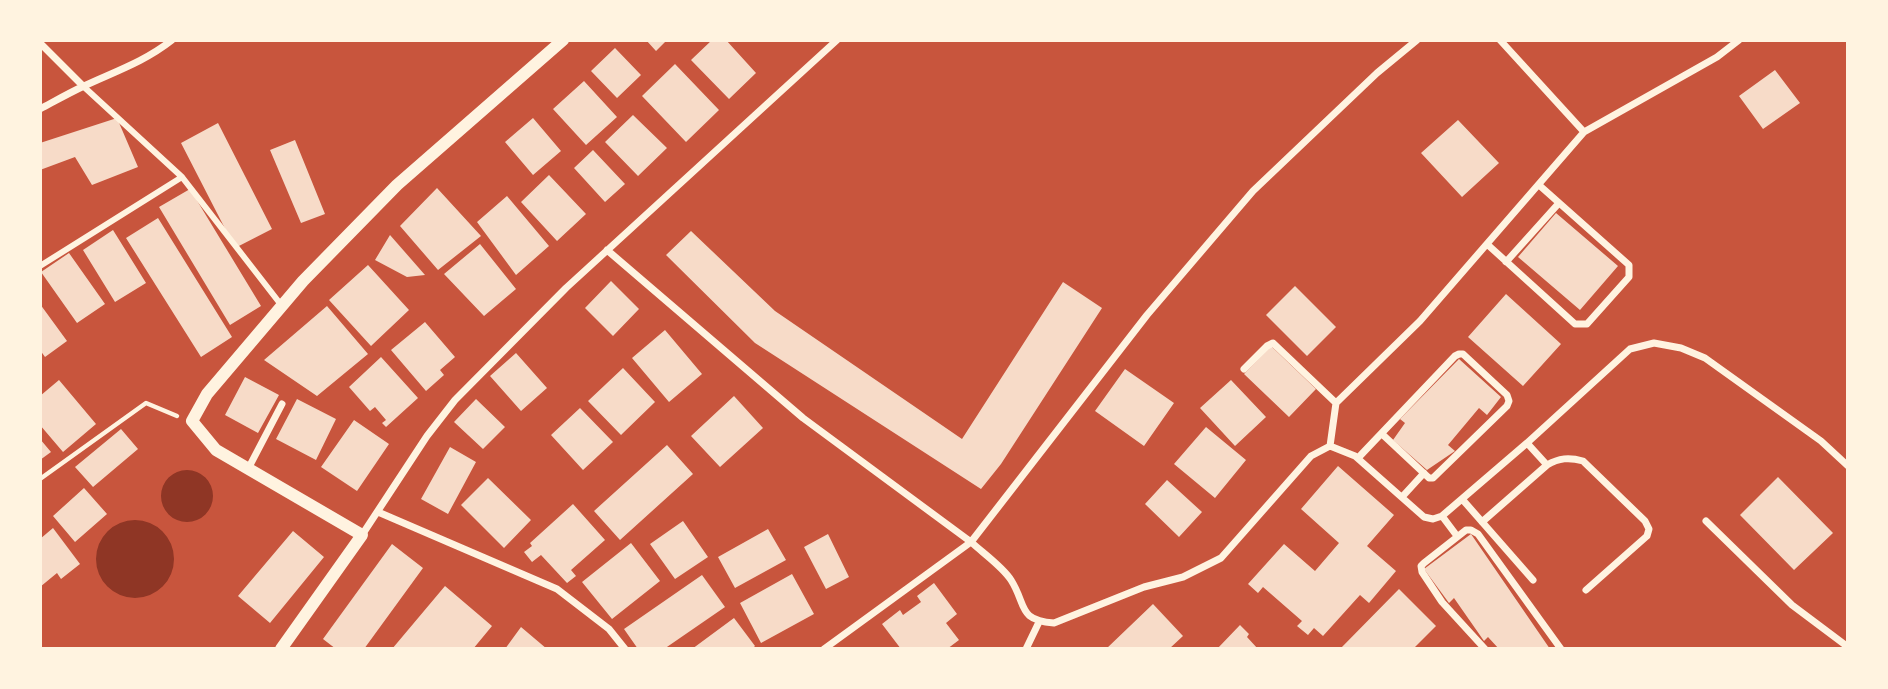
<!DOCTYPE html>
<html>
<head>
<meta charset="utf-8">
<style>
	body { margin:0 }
	#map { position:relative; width:1888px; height:689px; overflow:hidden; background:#c8553d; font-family:Raleway,sans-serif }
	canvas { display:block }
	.frame { position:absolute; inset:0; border:42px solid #fff3e0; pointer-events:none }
</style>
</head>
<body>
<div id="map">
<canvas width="1888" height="689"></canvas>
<div class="frame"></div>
</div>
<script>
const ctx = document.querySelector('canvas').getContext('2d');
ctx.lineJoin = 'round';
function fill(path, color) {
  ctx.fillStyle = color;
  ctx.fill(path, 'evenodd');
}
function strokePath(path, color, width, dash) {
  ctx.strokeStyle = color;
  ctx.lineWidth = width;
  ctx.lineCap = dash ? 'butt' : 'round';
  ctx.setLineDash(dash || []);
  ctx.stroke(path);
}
fill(new Path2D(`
	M161 496a26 26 0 1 1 52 0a26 26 0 1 1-52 0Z
	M96 559a39 39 0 1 1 78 0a39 39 0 1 1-78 0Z`), '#8f3625');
fill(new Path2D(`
	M646,40H667L656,51Z
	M712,40H726L756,73L729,99L691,60Z
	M615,48L641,75L617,98L591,71Z
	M675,64L719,110L686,142L642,96Z
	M1775,70L1800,103L1763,129L1739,96Z
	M584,81L617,117L586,145L553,109Z
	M633,115L667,148L638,176L605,142Z
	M117,118L138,167L92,185L75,157L40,170V143Z
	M533,118L561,151L533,175L505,142Z
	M1458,120L1499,163L1462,197L1421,153Z
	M218,123L272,229L235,248L181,143Z
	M295,140L325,214L301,223L270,150Z
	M593,150L625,184L605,202L574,168Z
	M549,175L586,214L557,241L521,202Z
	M437,188L481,236L438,270L400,226Z
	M190,189L261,306L230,325L159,207Z
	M507,196L549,246L516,275L477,222Z
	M1556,213L1618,266L1580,310L1518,257Z
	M158,218L232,337L201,357L126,238Z
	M113,230L146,283L115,302L83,250Z
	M691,231L775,311L962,439L1063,282L1102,308L1001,464L981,489L755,343L666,255Z
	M390,235L425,275L407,277L375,260Z
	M480,244L516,289L484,316L444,274Z
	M69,253L105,304L77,323L41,272Z
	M368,265L409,310L371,346L329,300Z
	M611,281L639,309L613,336L585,308Z
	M1295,286L1336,327L1307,356L1266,315Z
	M1506,294L1561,344L1523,386L1468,337Z
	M40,304L67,341L45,357L40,350Z
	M327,306L368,354L317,396L264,360Z
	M425,322L455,357L440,370L444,375L426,391L391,350Z
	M665,330L702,374L669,402L632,358Z
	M1271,346L1316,389L1289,417L1244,374Z
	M516,353L547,388L521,411L490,376Z
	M381,357L418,398L386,427L382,423L386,420L375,407L370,411L349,387Z
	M1459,359L1501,397L1487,415L1479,408L1448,445L1455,451L1427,470L1393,440L1405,423L1400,419Z
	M623,368L655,402L621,435L588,401Z
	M1125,369L1174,403L1144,446L1095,411Z
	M245,377L279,395L258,433L225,415Z
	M59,380L96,424L63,452L40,425V396Z
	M1231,380L1266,417L1235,446L1200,408Z
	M734,396L763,428L720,467L691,436Z
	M297,399L336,419L316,460L276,439Z
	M476,399L505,427L483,449L454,422Z
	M580,408L613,442L583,470L551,435Z
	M354,420L389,444L357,491L321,467Z
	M1206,427L1246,460L1215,498L1174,464Z
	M121,429L138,449L93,487L75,467Z
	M40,439L51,452L40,460Z
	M667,445L693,474L620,540L594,511Z
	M450,447L476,462L448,514L421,499Z
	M1338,466L1394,515L1367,546L1396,571L1369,603L1360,595L1323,636L1314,628L1308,635L1297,626L1302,621L1263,587L1258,593L1248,584L1284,544L1315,571L1339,543L1301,509Z
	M1778,477L1833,533L1794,570L1740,515Z
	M488,478L531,520L504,548L461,505Z
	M1167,480L1202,512L1179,537L1145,504Z
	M84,488L107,514L75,542L53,516Z
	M573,504L605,540L571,570L576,576L567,583L541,555L532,562L524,552L532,546L530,543Z
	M683,521L708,557L675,579L650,544Z
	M53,528L80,564L61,579L57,573L40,587V539Z
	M768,529L786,560L735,588L718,557Z
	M293,531L324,557L270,623L238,596Z
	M828,534L849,577L826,589L804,547Z
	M1471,534L1550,649H1499L1488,637L1484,641L1454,598L1449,603L1424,569Z
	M631,543L660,581L612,619L582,582Z
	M392,544L423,568L364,649H336L323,639Z
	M792,574L814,614L761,643L740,603Z
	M702,575L725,607L664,649H638L624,629Z
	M934,583L957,614L946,623L959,640L947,649H901L882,624L900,610L903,615L921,602L917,596Z
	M445,586L492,626L473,649H392Z
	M1399,589L1436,626L1413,649H1340Z
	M1153,604L1183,636L1169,649H1106Z
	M734,618L755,646L752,649H692Z
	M1240,625L1249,634L1247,637L1258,649H1217Z
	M521,627L547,649H505Z`), '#f7dbc8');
strokePath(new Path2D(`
	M40,479L146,403L177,416`), '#fff3e0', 4.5);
strokePath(new Path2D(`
	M83,86L182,177
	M40,266L182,177L282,306`), '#fff3e0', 6);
strokePath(new Path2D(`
	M1500,40L1584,132
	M40,43L83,86
	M40,109C55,101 69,93 84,86C116,71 144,62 172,40
	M1488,245L1575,324H1587L1629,277V265L1539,185
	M607,250L803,418L971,542L1147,315L1253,191L1377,73L1417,40
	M1506,262L1559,203
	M1244,369L1267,346L1273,343L1336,403
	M1527,443L1547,465
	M1330,446L1336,403L1420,321L1584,132L1717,57L1739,40
	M1358,458L1455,356L1459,354H1463L1507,395L1509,401L1507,406L1433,478H1429L1382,434
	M248,469L282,404
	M1402,497L1424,473
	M1462,499L1533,580
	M378,512L557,589L609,629L625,649
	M1442,516L1457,536
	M1706,521L1792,605L1848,647
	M1482,522L1547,465C1559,458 1569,457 1583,461L1645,521L1649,529L1647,536L1586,590
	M362,535L427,436L455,400L566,288L837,40
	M824,649L971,542C983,553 1003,567 1011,580C1027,605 1017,620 1054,623L1144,587L1183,577L1221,558L1311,456L1330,446L1355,456L1424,517L1433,519L1442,516L1527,443L1630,349L1654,343L1681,348L1705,358L1821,441L1848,466
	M1026,649L1039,622
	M1485,649L1442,602L1422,572L1421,566L1424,563L1466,530H1471L1478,534L1561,649`), '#fff3e0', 7);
strokePath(new Path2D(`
	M281,649L362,535L216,450L192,421L207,394L303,281L397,185L563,40`), '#fff3e0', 12);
</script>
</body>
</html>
